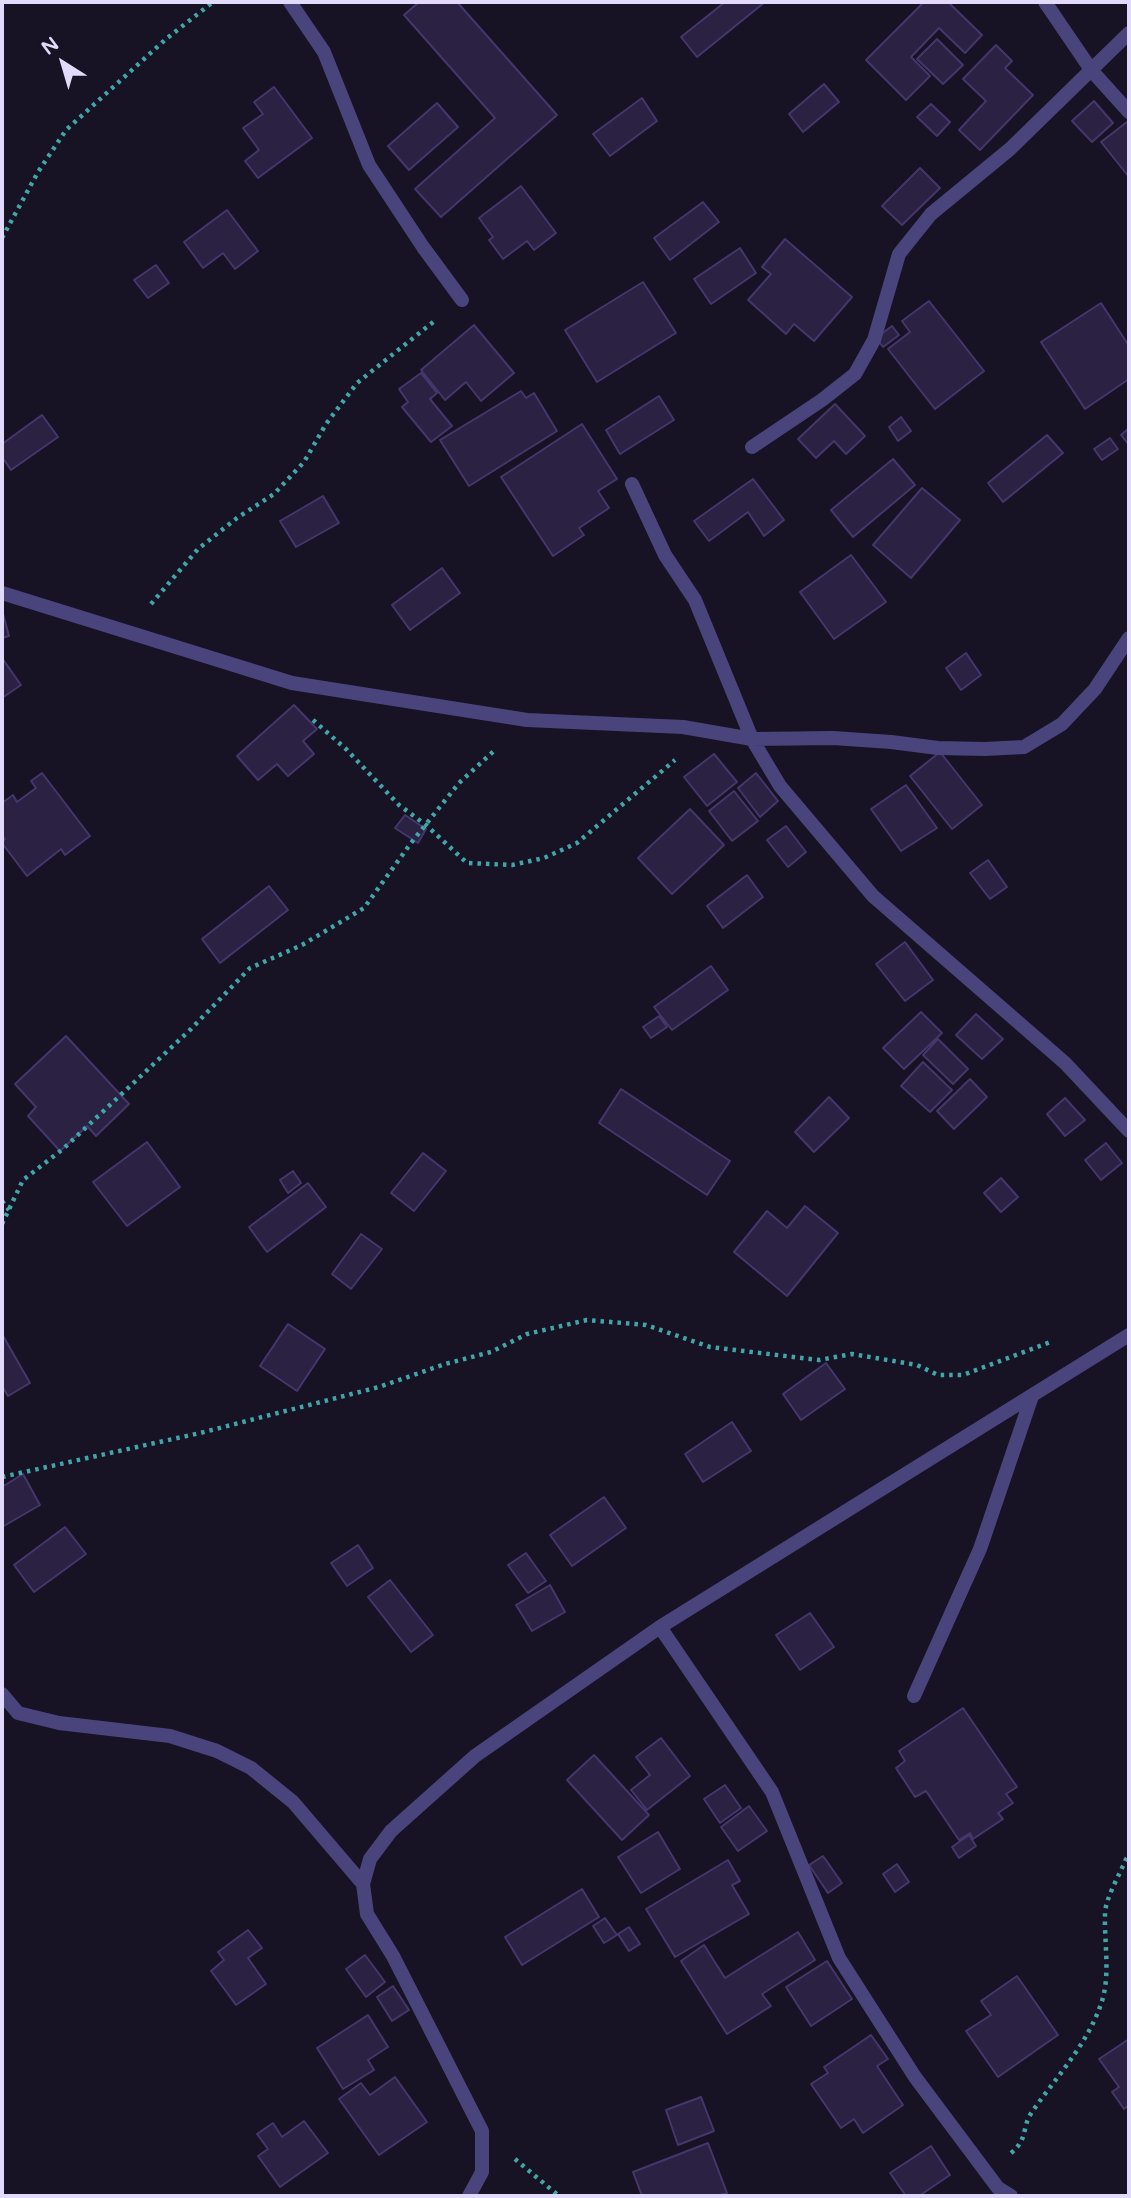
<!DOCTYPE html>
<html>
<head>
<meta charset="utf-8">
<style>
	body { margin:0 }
	#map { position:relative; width:1131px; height:2198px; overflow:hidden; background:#171224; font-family:"Varela Round",sans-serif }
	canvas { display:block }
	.frame { position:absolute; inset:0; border:4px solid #e1dafa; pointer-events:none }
	.north { position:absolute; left:28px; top:28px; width:70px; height:70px; -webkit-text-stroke:5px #171224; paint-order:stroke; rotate:323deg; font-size:19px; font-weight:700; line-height:28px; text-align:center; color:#e1dafa }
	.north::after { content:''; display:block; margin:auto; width:24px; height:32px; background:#e1dafa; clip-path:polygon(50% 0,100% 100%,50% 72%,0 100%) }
</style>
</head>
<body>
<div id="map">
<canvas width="1131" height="2198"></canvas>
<div class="frame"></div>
<div class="north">N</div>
</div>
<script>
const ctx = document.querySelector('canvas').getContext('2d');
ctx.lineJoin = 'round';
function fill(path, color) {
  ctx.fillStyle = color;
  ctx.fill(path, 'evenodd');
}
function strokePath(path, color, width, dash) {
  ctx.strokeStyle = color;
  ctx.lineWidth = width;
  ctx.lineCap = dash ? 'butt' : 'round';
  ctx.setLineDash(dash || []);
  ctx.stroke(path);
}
const building = new Path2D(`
	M419,2H457L557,115L441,217L415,189L495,118L404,15Z
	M725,2H765L697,57L681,37Z
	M924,2H948L982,35L965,53L939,28L911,57L930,76L906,100L866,60Z
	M937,39L963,65L943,84L917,59Z
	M996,45L1012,61L1005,68L1033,95L980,150L959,130L986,101L963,79Z
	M824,84L839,102L803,132L789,114Z
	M274,87L312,138L258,178L245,161L259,150L243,128L263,114L254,102Z
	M642,98L657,121L610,156L593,134Z
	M1094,101L1113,123L1092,142L1072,121Z
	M437,103L458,127L409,170L388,146Z
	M931,104L950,122L937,136L917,117Z
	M1127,122L1129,124V177L1101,142Z
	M920,168L940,188L902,225L882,206Z
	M521,186L556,233L534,250L527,241L503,259L489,240L493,237L479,218Z
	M703,202L719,222L670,260L654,238Z
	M227,210L258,251L235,269L223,253L203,268L184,242Z
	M785,239L852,297L814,341L794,324L786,334L748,300L771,274L762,267Z
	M740,248L756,273L711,304L694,279Z
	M156,265L169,283L148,298L134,280Z
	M643,282L676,333L597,382L565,330Z
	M929,301L984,371L935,409L888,349L910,332L902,321Z
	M1101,303L1129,346V379L1085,409L1041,342Z
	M474,325L514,373L481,401L466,382L445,400L421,370Z
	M892,326L899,335L883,347L876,338Z
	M421,373L437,393L430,399L452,426L431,442L402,407L408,402L399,389Z
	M521,391L526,398L534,393L557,431L469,486L440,440Z
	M659,396L674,420L620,454L606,430Z
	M835,404L865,436L846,454L834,441L816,458L798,439Z
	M42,415L58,437L11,470L2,457V444Z
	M901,417L911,431L898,441L889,427Z
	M582,424L617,479L598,491L609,508L579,528L584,535L553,556L501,477Z
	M1129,428V445L1121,435Z
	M1047,435L1063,453L1003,502L988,483Z
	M1110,438L1118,449L1102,460L1094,449Z
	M893,459L915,485L853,537L831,510Z
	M753,479L784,520L764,536L748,512L709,541L694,521Z
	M922,488L960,520L911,578L873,545Z
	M323,496L339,523L296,547L280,521Z
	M851,555L886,602L834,639L800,592Z
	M442,568L460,593L410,630L392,605Z
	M2,610L9,636L2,638Z
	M966,653L981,675L961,690L946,668Z
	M2,658L21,685L2,698Z
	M294,705L317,729L303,741L314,754L288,776L277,764L258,780L237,756Z
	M940,752L982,805L952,829L910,776Z
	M714,754L737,782L707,806L684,777Z
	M42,773L90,836L65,855L61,849L27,876L2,843L5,839L2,835V803L13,795L17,802L36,788L31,781Z
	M756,773L778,801L760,817L738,788Z
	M906,785L937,828L901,851L871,809Z
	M734,791L758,821L732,841L709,811Z
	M690,809L724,845L672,894L638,858Z
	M405,815L426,829L418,843L395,828Z
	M786,826L806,852L788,867L767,840Z
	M988,860L1007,887L990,899L970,873Z
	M747,875L763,897L723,928L707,906Z
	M269,886L288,910L220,963L202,939Z
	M905,942L933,980L905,1001L876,964Z
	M711,966L728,990L672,1030L654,1007Z
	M921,1012L942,1033L904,1069L883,1048Z
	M976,1014L1003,1039L982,1059L956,1035Z
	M659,1016L667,1027L651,1038L643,1027Z
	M66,1036L129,1104L96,1136L87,1126L60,1151L28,1116L36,1107L15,1084Z
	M938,1039L968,1069L953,1084L923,1055Z
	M923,1062L952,1090L930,1112L901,1086Z
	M970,1079L987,1097L954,1129L937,1111Z
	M621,1089L730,1161L707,1195L599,1123Z
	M829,1097L849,1118L814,1152L795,1132Z
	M1065,1098L1085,1120L1065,1136L1047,1114Z
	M147,1142L180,1187L127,1226L93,1182Z
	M1106,1143L1122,1163L1101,1180L1085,1160Z
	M423,1153L446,1171L414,1211L391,1193Z
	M293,1171L301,1183L288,1193L280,1180Z
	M1001,1178L1018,1197L1001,1212L984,1193Z
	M308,1183L326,1207L267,1252L249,1227Z
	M805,1206L838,1233L787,1296L734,1252L767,1211L787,1228Z
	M361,1234L382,1249L351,1289L332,1274Z
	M288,1324L325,1349L297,1391L260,1366Z
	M2,1334L30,1383L8,1396L2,1386Z
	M826,1363L845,1389L801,1420L783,1394Z
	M732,1422L751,1451L703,1482L685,1454Z
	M23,1474L40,1505L2,1527V1487Z
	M604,1497L626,1528L572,1566L550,1535Z
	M65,1527L86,1554L34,1592L14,1565Z
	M358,1545L373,1568L347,1586L331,1563Z
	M526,1553L546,1581L528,1593L508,1565Z
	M390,1580L433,1635L411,1652L368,1597Z
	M550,1585L565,1612L532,1631L516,1605Z
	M810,1613L834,1647L800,1670L776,1635Z
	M963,1708L1017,1787L1006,1794L1013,1803L998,1813L1003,1819L973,1839L970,1833L959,1840L926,1791L915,1797L896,1768L905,1761L899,1751Z
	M661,1738L690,1776L647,1810L631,1790L650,1775L636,1757Z
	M594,1755L649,1815L622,1840L567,1780Z
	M725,1785L741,1808L720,1823L704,1799Z
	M749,1806L767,1831L738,1851L721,1827Z
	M658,1832L680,1869L641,1893L618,1857Z
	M969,1835L976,1846L959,1858L952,1847Z
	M823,1856L842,1883L828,1893L809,1865Z
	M728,1860L740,1881L732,1885L749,1914L675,1957L646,1909Z
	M897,1864L909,1882L895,1892L883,1874Z
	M582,1889L599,1917L522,1965L505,1937Z
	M605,1918L617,1935L604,1943L593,1926Z
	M629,1927L640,1944L629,1951L618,1934Z
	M248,1930L262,1948L248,1958L266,1984L236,2005L211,1971L224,1960L218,1952Z
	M798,1932L815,1960L762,1994L771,2006L727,2034L681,1961L704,1945L725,1978Z
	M365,1955L385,1982L366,1997L346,1969Z
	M827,1961L852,1999L811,2026L786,1987Z
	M1017,1976L1058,2035L998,2077L966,2031L991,2015L981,2001Z
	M393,1986L409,2010L392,2021L377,1997Z
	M368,2015L388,2047L368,2060L374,2070L343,2089L317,2048Z
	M871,2035L888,2059L877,2066L903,2105L863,2133L854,2119L841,2128L811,2084L828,2073L824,2067Z
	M1129,2039V2105L1124,2109L1112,2092L1119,2087L1099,2059Z
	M395,2077L427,2122L379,2155L339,2099L361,2083L370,2095Z
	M701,2097L714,2131L678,2145L666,2110Z
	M304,2121L328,2153L280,2187L258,2156L268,2149L257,2134L273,2123L282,2137Z
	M708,2143L727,2193L717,2196H642L633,2172Z
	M931,2146L950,2175L919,2196H906L890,2173Z`);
fill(building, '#2a2143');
strokePath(building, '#45366b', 2);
strokePath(new Path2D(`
	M2,238L38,172L66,130L166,39L213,2
	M151,604L198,549L237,518L274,494L304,462L326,424L357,383L437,319
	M313,720L346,749L399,805L426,825L467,863L512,865L544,858L577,843L675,760
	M2,1201L9,1210
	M2,1224L23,1180L63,1149L191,1029L250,968L302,945L364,908L411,843L459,783L496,749
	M2,1477L200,1433L379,1387L445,1364L491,1352L527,1334L587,1320L646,1325L710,1347L819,1360L852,1354L917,1365L938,1375H963L1053,1341
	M1011,2153C1029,2138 1021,2128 1032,2112C1056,2077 1087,2045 1101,2004C1111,1976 1104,1943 1105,1914C1105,1899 1120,1874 1126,1859L1129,1856
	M515,2159L559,2196`), '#40a6a8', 4.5, [3.5, 5]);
strokePath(new Path2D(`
	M290,2L324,52L369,165L423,247L462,300
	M1045,2L1092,71L1129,112
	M752,447L822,400L855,374L874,340L899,254L931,214L1010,149L1129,33
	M632,484L665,555L695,600L752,739L780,786L873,896L1065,1063L1129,1131
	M2,593L292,683L527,720L683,727L752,739L833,738L891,742L938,748L985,749L1024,747L1062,724L1095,689L1129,638
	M660,1627L772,1792L839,1958L915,2077L998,2188L1011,2196
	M2,1694L18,1713L59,1723L170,1736L217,1751L251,1768L293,1802L363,1884
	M914,1696L980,1549L1032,1396
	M469,2196L482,2172V2131L393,1956L367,1914L363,1884L370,1859L391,1831L475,1756L660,1627L1129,1335`), '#4a447d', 14);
</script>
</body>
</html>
